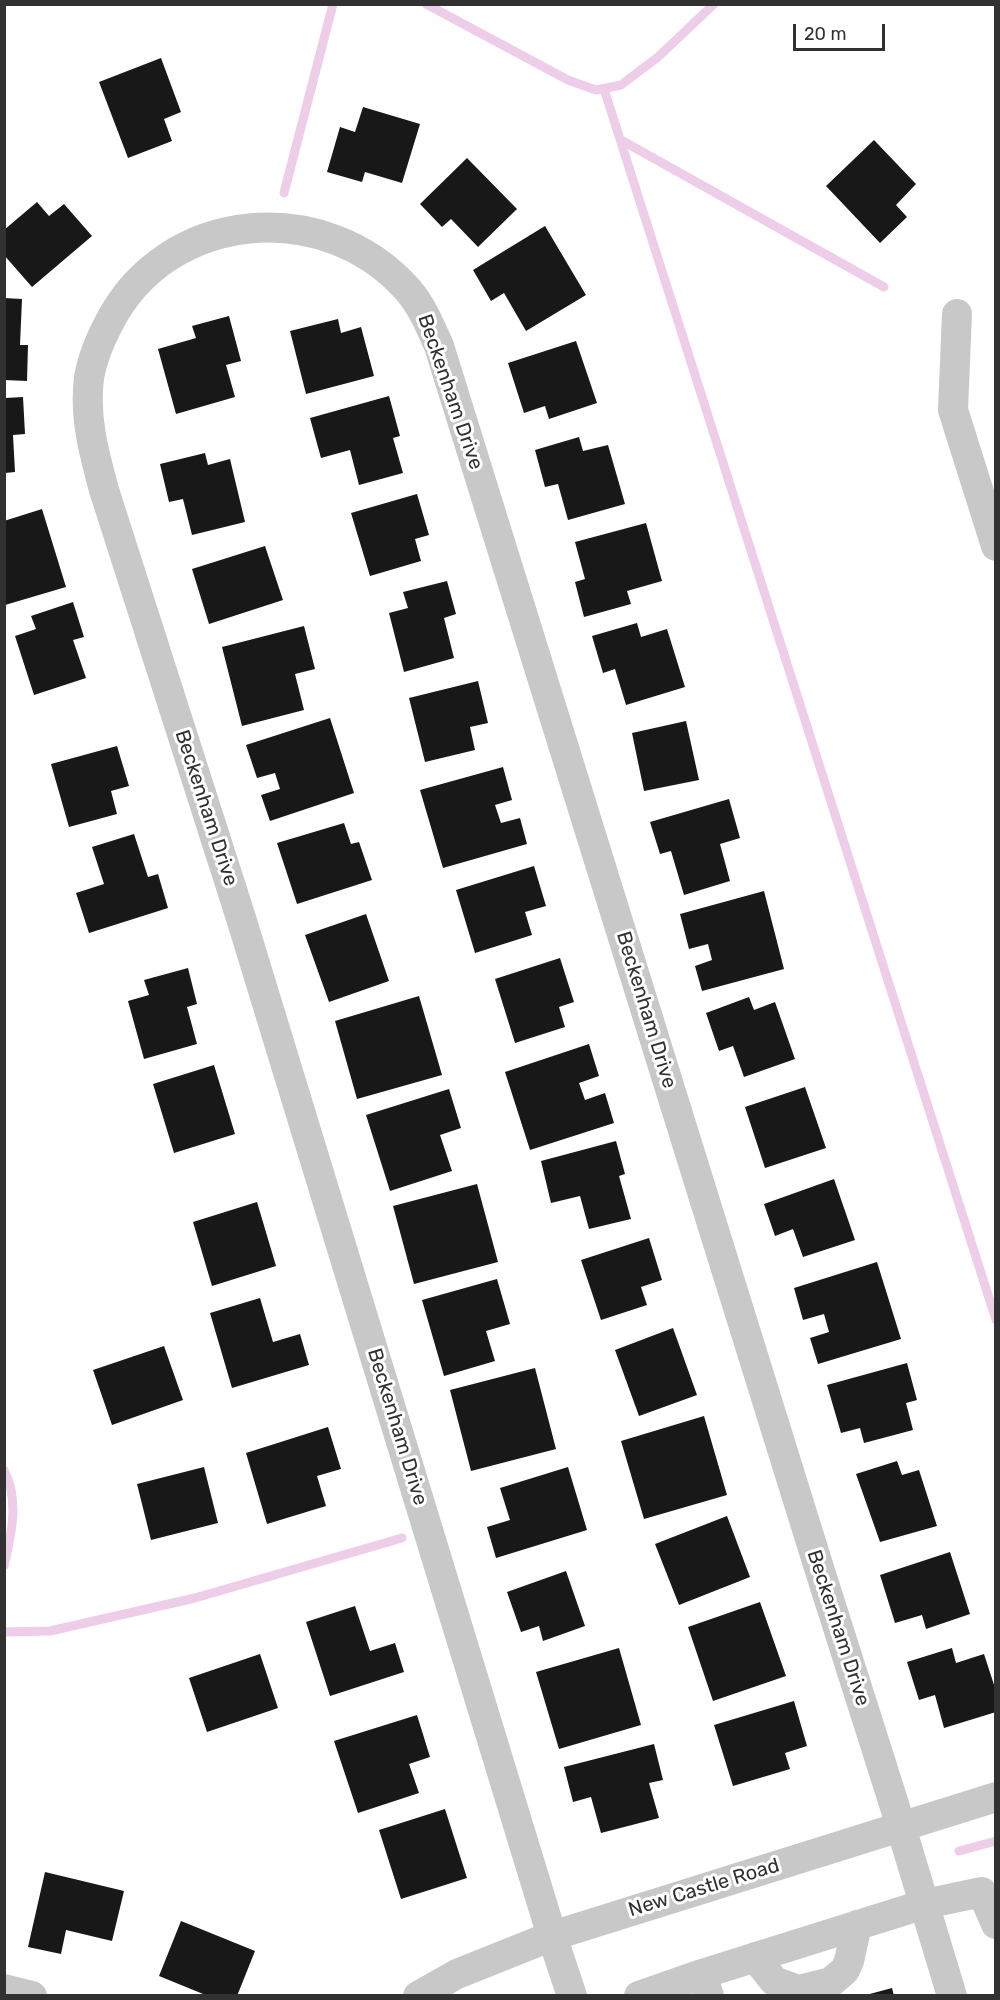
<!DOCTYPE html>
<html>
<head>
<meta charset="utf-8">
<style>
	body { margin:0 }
	#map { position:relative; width:1000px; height:2000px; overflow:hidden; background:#fff; font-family:Rubik,sans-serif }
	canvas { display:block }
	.frame { position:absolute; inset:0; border:6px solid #313131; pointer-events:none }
	.scale { position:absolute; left:793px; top:24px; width:92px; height:27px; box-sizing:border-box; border:3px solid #313131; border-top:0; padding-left:8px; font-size:18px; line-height:21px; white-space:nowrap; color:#313131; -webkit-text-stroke:4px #fff; paint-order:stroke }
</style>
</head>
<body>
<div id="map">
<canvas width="1000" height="2000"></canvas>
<div class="frame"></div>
<div class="scale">20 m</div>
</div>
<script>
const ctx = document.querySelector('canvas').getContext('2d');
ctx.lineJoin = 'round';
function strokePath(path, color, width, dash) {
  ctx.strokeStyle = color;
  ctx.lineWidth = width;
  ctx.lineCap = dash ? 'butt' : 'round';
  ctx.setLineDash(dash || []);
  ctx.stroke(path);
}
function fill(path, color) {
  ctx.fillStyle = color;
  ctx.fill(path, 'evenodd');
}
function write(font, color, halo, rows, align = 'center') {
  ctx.font = font + ' Rubik,sans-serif';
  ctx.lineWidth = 6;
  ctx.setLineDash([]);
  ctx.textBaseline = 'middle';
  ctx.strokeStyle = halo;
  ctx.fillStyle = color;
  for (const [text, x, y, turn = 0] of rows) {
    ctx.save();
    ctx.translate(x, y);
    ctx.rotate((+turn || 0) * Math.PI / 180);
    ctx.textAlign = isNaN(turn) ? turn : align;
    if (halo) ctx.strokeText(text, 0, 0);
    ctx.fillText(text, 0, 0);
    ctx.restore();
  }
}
strokePath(new Path2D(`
	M426,4L568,80L596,90L621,85L658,57L714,4
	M604,89L996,1320
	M621,140L884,287
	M284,193L333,4
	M4,1470C20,1501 11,1535 4,1566
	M4,1632L50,1631L195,1598L402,1538
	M959,1851L996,1841`), '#edcde8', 9);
fill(new Path2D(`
	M161,58L181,112L164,119L172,141L128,158L99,82Z
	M363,107L420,124L402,183L365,172L362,182L327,172L340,127L355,132Z
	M874,140L916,184L896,205L907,217L880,243L826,186Z
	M467,158L517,209L478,247L451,219L442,227L420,204Z
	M37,202L49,216L64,204L92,236L32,287L4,255V230Z
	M545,226L586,295L526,331L504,293L491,301L473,270Z
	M4,298L22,299L20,345H28L27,381L4,380Z
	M229,316L241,361L226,365L235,397L176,414L158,349L196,338L192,326Z
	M338,319L341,333L361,327L374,376L306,394L290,331Z
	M576,341L597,403L549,419L545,406L524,413L508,363Z
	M389,396L400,436L393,438L403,473L359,485L350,450L321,458L310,418Z
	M23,397L25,434L13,435L15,472L5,473V398Z
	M579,437L583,451L608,445L625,504L568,520L558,484L545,487L535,450Z
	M205,453L208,465L230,459L245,522L192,535L183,499L169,502L160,464Z
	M417,494L429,535L415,539L421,561L370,576L351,513Z
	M42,509L66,587L5,605L4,521Z
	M646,523L662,581L627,591L631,604L584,617L575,582L585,579L575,542Z
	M265,546L283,600L209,624L192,569Z
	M447,581L456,614L444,618L454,658L404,672L389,613L408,608L403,592Z
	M73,602L84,637L73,640L86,678L34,695L15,636L36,629L31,616Z
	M637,623L641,637L667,629L685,687L626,705L615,669L603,673L592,636Z
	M304,626L315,669L295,674L304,710L242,726L222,647Z
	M478,681L488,723L470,727L475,750L425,762L409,698Z
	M330,718L354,793L270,821L261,795L280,789L275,773L257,778L246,745Z
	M686,721L699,780L644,791L632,733Z
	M117,746L129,786L111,791L117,814L69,827L51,764Z
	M503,767L512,800L495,805L501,823L520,818L527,844L443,868L420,790Z
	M729,799L740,838L720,844L730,881L684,895L671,851L660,854L650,822Z
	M344,823L351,844L359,842L372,880L297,904L277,843Z
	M134,834L148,877L158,874L168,908L89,933L76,893L104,884L92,847Z
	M534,866L546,906L525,912L532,935L475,953L456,890Z
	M764,891L784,969L702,991L695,966L712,960L708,944L689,949L680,914Z
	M366,914L389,981L329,1002L305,935Z
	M560,958L574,1002L559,1007L565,1027L515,1043L495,979Z
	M188,968L197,1004L187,1007L197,1044L144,1059L128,1001L149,995L144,980Z
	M419,996L442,1075L357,1099L335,1021Z
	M749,997L754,1010L775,1002L795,1059L744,1077L733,1046L719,1051L706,1013Z
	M589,1044L599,1076L579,1083L585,1100L605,1093L614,1123L530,1150L505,1072Z
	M214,1065L235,1134L174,1153L153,1084Z
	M805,1087L826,1148L765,1168L745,1107Z
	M449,1089L461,1128L440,1135L452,1171L390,1191L366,1115Z
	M616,1141L625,1174L619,1176L631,1219L589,1229L580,1196L551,1203L541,1161Z
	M834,1179L855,1240L803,1257L793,1229L775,1236L764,1204Z
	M477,1184L498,1262L414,1284L393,1206Z
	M257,1202L276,1266L212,1286L193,1222Z
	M649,1238L662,1280L641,1287L647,1305L601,1320L581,1260Z
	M877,1262L901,1339L818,1364L810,1338L829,1332L824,1314L803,1320L794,1288Z
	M497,1279L510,1324L486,1331L495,1361L444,1376L422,1300Z
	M260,1298L273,1342L300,1334L309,1365L232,1388L210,1313Z
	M673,1328L697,1395L639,1416L615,1350Z
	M164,1346L183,1400L112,1425L93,1370Z
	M907,1363L917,1400L906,1403L913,1430L864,1443L860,1428L841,1433L827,1385Z
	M535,1368L556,1449L471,1471L450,1390Z
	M704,1416L727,1495L644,1519L621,1441Z
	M328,1427L341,1469L317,1476L326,1506L267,1524L246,1453Z
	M897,1461L902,1475L919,1470L937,1526L880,1542L856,1474Z
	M204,1467L218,1523L151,1540L137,1484Z
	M568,1467L587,1530L496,1558L487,1527L510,1520L500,1488Z
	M727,1516L750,1577L679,1605L655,1544Z
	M950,1552L970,1614L926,1629L922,1615L895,1623L880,1575Z
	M566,1571L585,1626L543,1641L539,1626L521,1632L507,1592Z
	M760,1602L786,1676L713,1701L688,1627Z
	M355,1606L370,1651L395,1643L404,1672L330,1696L306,1622Z
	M619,1648L641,1725L559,1749L536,1672Z
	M952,1648L956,1663L984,1654L996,1691V1712L944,1728L935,1695L919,1700L907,1662Z
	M260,1654L278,1708L207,1732L189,1678Z
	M794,1701L807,1746L785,1753L790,1769L733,1786L714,1725Z
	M417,1715L430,1757L409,1764L419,1793L358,1813L334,1741Z
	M654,1744L663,1780L649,1783L659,1818L601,1833L591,1797L573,1802L564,1767Z
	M445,1809L467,1878L401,1899L379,1830Z
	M45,1872L124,1891L112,1941L66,1930L61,1954L28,1947Z
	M181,1921L255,1951L237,1996H208L159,1976Z
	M892,1988L894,1996H866V1995Z`), '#181818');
strokePath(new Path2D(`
	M957,314L953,410L996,546
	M755,1957L774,1981L798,1990L831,1982L845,1970L849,1961L857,1925
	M702,1974L925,1904L982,1892L996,1924
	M4,1989L32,1996
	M418,1996L457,1974L552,1936L996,1797
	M572,1996L552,1936L241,918L104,490C94,453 84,417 89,378C92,359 100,340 109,323C167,209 325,196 408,290C422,306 430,326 439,346L820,1571L894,1804L952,1996
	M639,1996L702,1974L709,1996`), '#c8c8c8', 30);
write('20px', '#313131', '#fff', [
	["Beckenham Drive",450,392,71],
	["Beckenham Drive",206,808,72],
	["Beckenham Drive",646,1010,73],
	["Beckenham Drive",397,1427,73],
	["Beckenham Drive",838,1628,72],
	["New Castle Road",704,1888,-17]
]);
</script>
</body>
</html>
